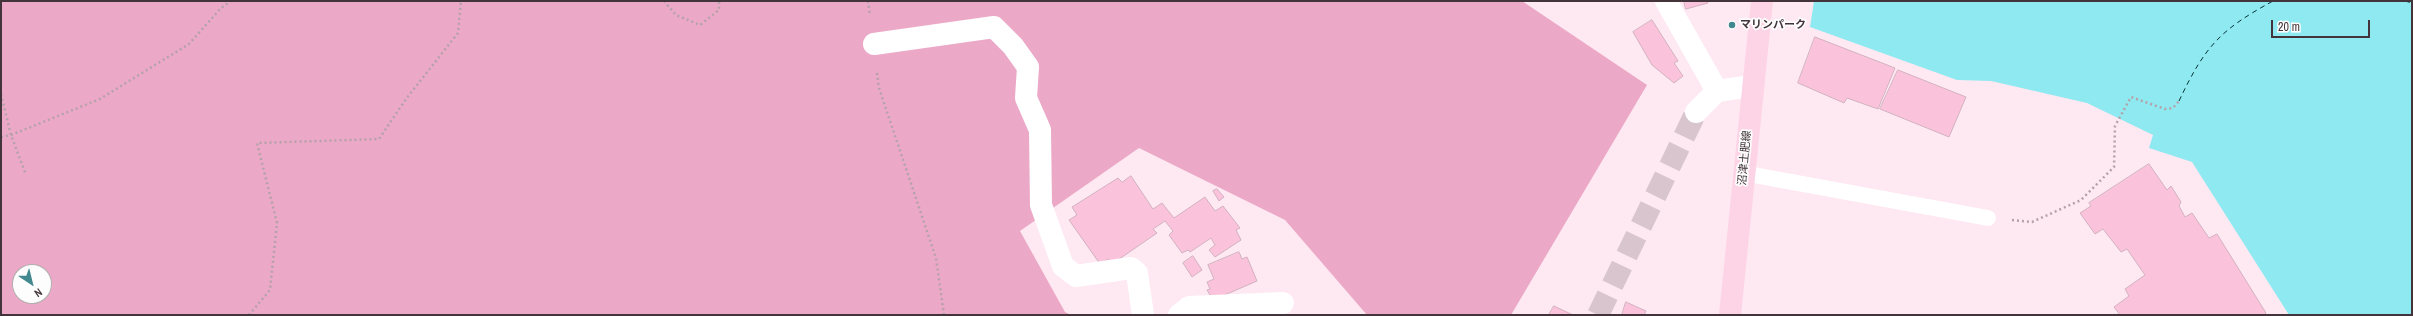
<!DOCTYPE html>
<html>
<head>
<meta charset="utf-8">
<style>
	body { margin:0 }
	#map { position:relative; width:2413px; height:316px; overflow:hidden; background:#fee9f2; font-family:"Archivo Narrow",sans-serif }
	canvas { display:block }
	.frame { position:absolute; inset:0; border:2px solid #42343a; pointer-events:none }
	.north { position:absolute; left:12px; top:264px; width:40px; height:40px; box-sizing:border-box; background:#fdfdfd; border:1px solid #b2adaf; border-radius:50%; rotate:145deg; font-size:11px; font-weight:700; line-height:16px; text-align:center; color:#42343a }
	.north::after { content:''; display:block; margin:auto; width:14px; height:18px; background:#42898f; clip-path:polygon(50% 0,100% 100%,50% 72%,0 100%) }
	.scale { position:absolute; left:2271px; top:20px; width:99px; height:18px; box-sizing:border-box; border:2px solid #42343a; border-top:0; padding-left:5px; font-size:12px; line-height:14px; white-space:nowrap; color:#42343a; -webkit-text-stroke:3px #fdfdfd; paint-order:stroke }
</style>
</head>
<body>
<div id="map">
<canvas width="2413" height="316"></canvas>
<div class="frame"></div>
<div class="north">N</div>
<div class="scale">20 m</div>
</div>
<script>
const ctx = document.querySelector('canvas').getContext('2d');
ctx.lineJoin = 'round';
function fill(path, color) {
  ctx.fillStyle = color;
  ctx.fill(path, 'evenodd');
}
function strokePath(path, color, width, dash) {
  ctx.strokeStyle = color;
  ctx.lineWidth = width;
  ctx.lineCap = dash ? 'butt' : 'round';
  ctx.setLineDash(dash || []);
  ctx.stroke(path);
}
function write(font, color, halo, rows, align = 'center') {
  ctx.font = font + ' "Archivo Narrow","Noto Sans JP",sans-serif';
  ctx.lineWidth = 3.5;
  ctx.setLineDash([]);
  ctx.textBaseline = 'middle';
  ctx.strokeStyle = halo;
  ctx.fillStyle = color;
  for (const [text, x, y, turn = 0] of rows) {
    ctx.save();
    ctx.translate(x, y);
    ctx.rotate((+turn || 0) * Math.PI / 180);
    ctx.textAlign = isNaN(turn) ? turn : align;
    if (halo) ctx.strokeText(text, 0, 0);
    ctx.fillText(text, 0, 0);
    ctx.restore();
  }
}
fill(new Path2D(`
	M1,1H1522L1647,85L1511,315H1367L1285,220L1139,148L1020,231L1065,312L1071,315H1ZM20,272H44V296H20Z`), '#eca9c7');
fill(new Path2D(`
	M1814,1H2412V315H2289L2192,162L2149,148L2153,135L2087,103L1991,81L1957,80L1810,27Z`), '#8fe9f1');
strokePath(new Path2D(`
	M2405,1L2412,3
	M2179,101C2205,46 2220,30 2273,1`), '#053336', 1, [5, 4]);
const building = new Path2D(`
	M1684,1H1707L1708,3L1686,9Z
	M1652,20L1678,61L1674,63L1683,76L1674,83L1652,65L1633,32Z
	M1815,37L1895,68L1878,109L1847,98L1844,103L1798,83Z
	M1898,70L1966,97L1949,137L1880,109Z
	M2149,164L2167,190L2171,186L2181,202L2179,206L2185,217L2192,213L2209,238L2217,234L2266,313L2264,315H2120L2114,307L2129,296L2125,289L2145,275L2127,249L2121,252L2103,229L2095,234L2080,213L2091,206L2089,203Z
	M1131,176L1153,209L1162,203L1174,218L1205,197L1215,211L1223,206L1240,228L1236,230L1241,240L1215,257L1209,250L1215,245L1211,238L1190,252L1188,250L1182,253L1169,235L1173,231L1165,221L1153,229L1157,233L1112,264L1108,259L1100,264L1069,220L1077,215L1072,207L1118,178L1122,182Z
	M1217,189L1224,197L1219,201L1213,191Z
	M1239,252L1242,259L1247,257L1257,281L1213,300L1207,290L1210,289L1207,282L1214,279L1208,265Z
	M1193,256L1202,270L1192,277L1183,263Z
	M1626,302L1646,311L1644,315H1622Z
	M1554,306L1573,315H1549Z`);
fill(building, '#fac3db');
strokePath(building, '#d2b1bf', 1);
strokePath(new Path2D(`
	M1598,315L1696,112`), '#d8c5cd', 22, [22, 11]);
strokePath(new Path2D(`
	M664,1L676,15L700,25L719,10V1
	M868,1L870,16
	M877,73L879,88L936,258L944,315
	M1,94L11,135L26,175
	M1,137L11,135L100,99L189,44L221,8L231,1
	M2012,220L2032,222L2081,200L2114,167L2115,126L2131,97L2165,109L2173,108L2179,101
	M249,315L270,290L277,223L257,143L379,139L406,99L458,33L461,1`), '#b4a1a9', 2.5, [2, 3]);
strokePath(new Path2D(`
	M1743,173L1988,218`), '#fff', 16);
strokePath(new Path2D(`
	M1666,1L1717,91
	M874,44L994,27L1013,46L1028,67L1026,98L1040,130L1041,205L1063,266L1076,276L1131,268L1137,273L1143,315
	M1696,112L1717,91L1752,86
	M1179,315L1189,307L1283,303`), '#fff', 22);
strokePath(new Path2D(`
	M1730,315L1762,1`), '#fdd3e6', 22);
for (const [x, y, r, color] of [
	[1732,25,4,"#42898f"]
]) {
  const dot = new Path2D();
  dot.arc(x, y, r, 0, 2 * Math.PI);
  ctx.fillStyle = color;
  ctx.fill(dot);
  strokePath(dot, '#fdfdfd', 1.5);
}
write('bold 11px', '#42343a', '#fdfdfd', [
	["マリンパーク",1740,25]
], 'left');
write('11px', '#42343a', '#fdfdfd', [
	["沼津土肥線",1745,158,-85]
]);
</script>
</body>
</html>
